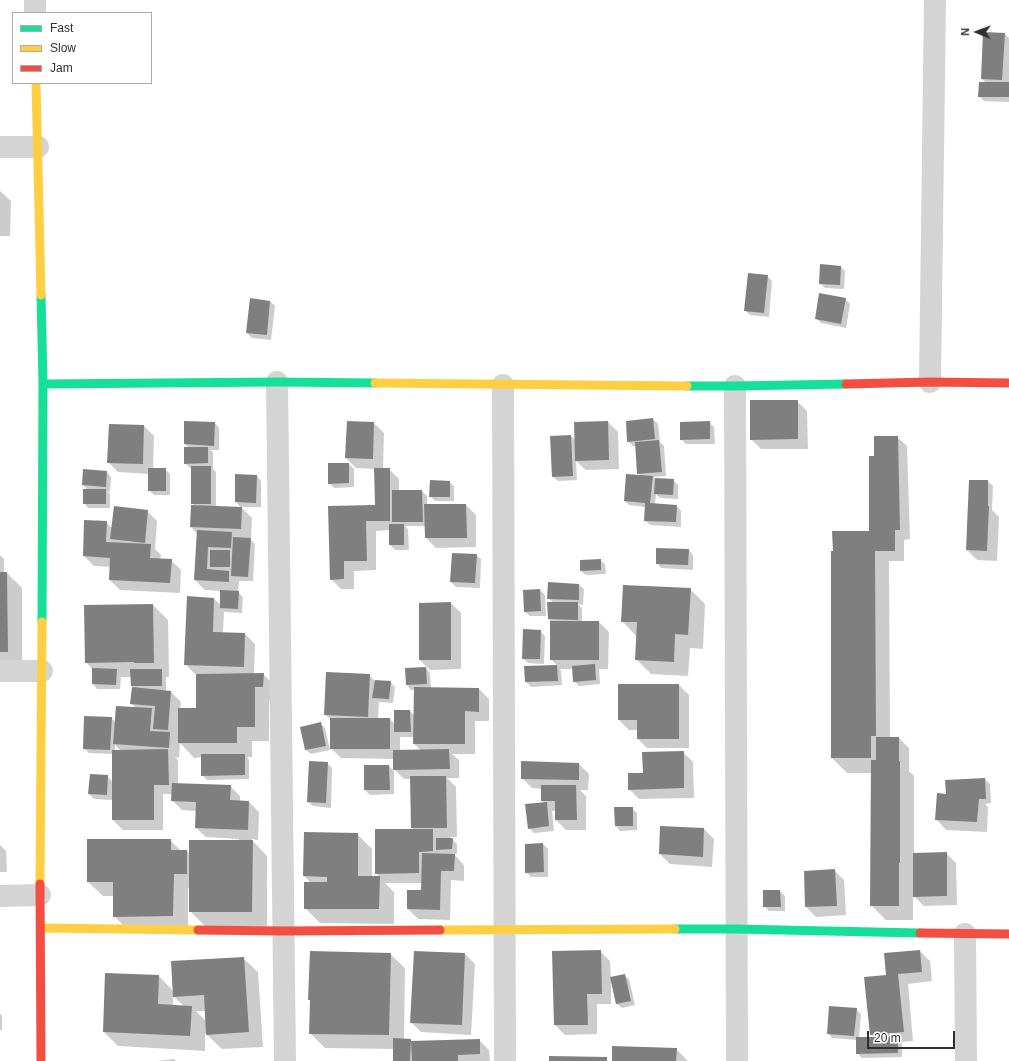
<!DOCTYPE html>
<html>
<head>
<meta charset="utf-8">
<style>
	body { margin:0 }
	#map { position:relative; width:1009px; height:1061px; overflow:hidden; background:#fff; font-family:Arial,sans-serif }
	canvas { display:block }
	.legend { position:absolute; left:12px; top:12px; width:140px; height:72px; box-sizing:border-box; background:#fff; border:1px solid #acacac; margin:0; padding:5px 7px; list-style:none; font-size:12px; color:#2f2f2f }
	.legend li { display:flex; align-items:center; gap:8px; height:20px }
	.legend b { width:20px; border:1px solid #acacac }
	.north { position:absolute; left:957px; top:12px; width:40px; height:40px; -webkit-text-stroke:3px #fff; paint-order:stroke; rotate:271deg; font-size:11px; font-weight:700; line-height:16px; text-align:center; color:#2f2f2f }
	.north::after { content:''; display:block; margin:auto; width:14px; height:18px; background:#2f2f2f; clip-path:polygon(50% 0,100% 100%,50% 72%,0 100%) }
	.scale { position:absolute; left:867px; top:1031px; width:88px; height:18px; box-sizing:border-box; border:2px solid #2f2f2f; border-top:0; padding-left:5px; font-size:12px; line-height:14px; white-space:nowrap; color:#2f2f2f; -webkit-text-stroke:3px #fff; paint-order:stroke }
</style>
</head>
<body>
<div id="map">
<canvas width="1009" height="1061"></canvas>
<ul class="legend">
<li><b style="height:5px;background:#16e098"></b>Fast</li>
<li><b style="height:5px;background:#ffcf43"></b>Slow</li>
<li><b style="height:5px;background:#f24e42"></b>Jam</li>
</ul>
<div class="north">N</div>
<div class="scale">20 m</div>
</div>
<script>
const ctx = document.querySelector('canvas').getContext('2d');
ctx.lineJoin = 'round';
function fill(path, color) {
  ctx.fillStyle = color;
  ctx.fill(path, 'evenodd');
}
function strokePath(path, color, width, dash) {
  ctx.strokeStyle = color;
  ctx.lineWidth = width;
  ctx.lineCap = dash ? 'butt' : 'round';
  ctx.setLineDash(dash || []);
  ctx.stroke(path);
}
fill(new Path2D(`
	M1005,34L1009,38V102L984,101L979,96L986,83L982,79Z
	M0,191L11,201L10,236H0Z
	M841,267L845,271L844,289L825,288L820,283Z
	M767,276L772,281L769,317L750,315L745,310Z
	M845,299L850,304L846,328L821,323L816,318Z
	M270,301L275,306L271,340L252,338L247,333Z
	M797,401L807,411L808,449H761L751,439Z
	M653,419L658,424L660,442L664,446L666,476L653,477L655,479L673,480L678,485V499L660,498L656,494L655,504L677,506L681,511V527L650,525L645,520V507L629,505L625,501L641,476L638,473L636,446H633L628,441Z
	M608,422L618,432L619,469L586,470L576,461L577,480L558,481L553,477L571,436L575,440V423Z
	M709,422L714,427L715,444H686L681,439Z
	M215,423L219,428V450H210L213,452V469L216,472V507L241,508L236,502L257,476L261,481V507H241L252,518L251,540L255,544L253,581H239L238,592L243,597L242,613L225,612L224,611L223,633L245,634L255,644L254,675L263,674L278,689V701H269V741H252V757H247L249,760V779L207,780L202,775V757L194,758L180,743L179,758L175,757L178,760V784L230,786L240,796V802H249L259,812L258,840L251,839L267,856V926H205L190,911V888H188V931H129L114,916V896H103L88,882L170,840L181,851H187L190,854L239,841V839L206,837L196,828V811L182,810L172,800V794H163V830H123L113,820V800L94,799L89,794L107,776L113,782V754L89,753L84,748L111,718L116,722L136,708L131,703L133,687L132,686L131,677H121L120,689H97L93,684V670L86,662L85,606L153,605L168,620L169,677H166V691L171,692L181,702L180,709H197V674H195L185,664L188,597L214,599L221,605V591L205,590L195,580L197,534L191,527L195,506L192,503V468H190L185,463L189,448L185,444ZM115,745L121,751H115Z
	M374,423L384,433L383,469H389L399,479V491H422L427,496V505H466L476,515V547L436,548L426,538V526H405L408,529L409,550H395L390,545V530L376,531V570L354,571V589H341L331,579L330,507L376,506L375,469L356,468L346,458Z
	M144,426L154,436L153,469H165L170,474V495H154L149,490V474L118,472L108,462Z
	M897,437L907,446L910,539L904,540V561H889L890,738H899L909,748V771L914,776V854L946,853L956,863L957,905L924,906L913,895V920H886L871,905L872,773H847L832,758L870,532L875,457Z
	M349,464L354,469V487L334,488L329,483Z
	M107,472L111,477L110,492L107,491L110,494V508H88L84,503L88,490L83,485Z
	M988,481L993,486L992,510L999,517L997,561L977,560L967,550Z
	M449,482L454,486V501H435L430,496Z
	M147,511L157,521L155,549L161,555L160,560H171L181,570L180,593L120,590L110,580L111,567L94,566L84,556L106,522L112,528Z
	M689,550L693,555V570L661,568L657,563Z
	M0,555L4,559V573H7L22,588V667H0Z
	M476,555L481,559L480,588L456,587L451,582Z
	M600,560L605,564L606,574L586,575L581,571Z
	M579,585L584,589L583,605L578,604L582,608V622H599L609,632L608,669H599L600,684L579,686L574,681L573,669H560L561,671L562,685L531,687L526,682L525,667L557,666L551,659V621L549,619L548,603H554L548,598Z
	M690,589L705,604L703,649L690,648L688,676L651,674L636,659L637,637L622,621Z
	M540,590L545,595L546,616H530L525,612Z
	M451,603L461,613V669L430,670L420,660V604Z
	M540,631L545,636L544,664L528,663L523,658Z
	M426,668L430,673L431,688L479,689L489,699V721H475V754H452L459,760V778H447L456,787L457,837H450L457,844V854H454L464,865V881L451,880L450,920L418,919L408,909L422,891V883H385L394,892V924L320,923L305,908L311,883L304,876L305,833L357,834L372,849V877H380L376,873L413,830L411,779H404L394,769V759L341,758L331,748V720L325,714L369,675L375,681L390,682L395,687L393,703L379,702L378,719H390L395,724L410,711L415,716V690H411L407,685ZM400,737H414V744L422,751H400Z
	M679,685L689,695V748H647L638,739V730H629L619,720Z
	M320,723L325,728L330,750L311,754L306,750Z
	M683,752L693,762L694,798L639,799L629,789L644,773Z
	M327,763L332,768L331,808L313,806L308,802Z
	M579,764L589,774L588,790H580L586,796V830H566L556,820V811H552L554,831L534,833L529,828L544,803L542,801V789L532,788L522,778Z
	M389,766L394,771V794L370,795L365,790Z
	M985,779L990,784L991,803L985,804L988,807L987,832L946,830L937,820L947,795Z
	M632,808L637,813V830L620,831L616,826Z
	M704,829L714,839L712,867L670,864L660,854Z
	M543,844L548,849V877H531L526,872Z
	M0,845L6,851L7,872H0Z
	M834,870L844,880L846,915L816,917L806,907L805,872Z
	M780,891L785,896V911H769L764,906Z
	M600,951L610,961L611,978L624,975L629,979L635,1005L622,1008L617,1004L612,980L611,981V1004H597V1034L565,1035L555,1025Z
	M920,951L930,961L932,981L908,984L913,1041L902,1042V1057L862,1058L857,1053V1040L832,1038L828,1033L856,1009L861,1014L859,1038H874L871,1034L887,976Z
	M390,954L405,968L404,1039L410,1040L412,1042L479,1040L489,1050L490,1061H394V1049L325,1048L310,1033L311,1001L309,1000Z
	M465,954L475,964L471,1035L421,1032L411,1022Z
	M243,958L258,972L263,1047L222,1049L205,1033V1051L118,1046L104,1032L159,976L174,992ZM173,996L184,1006H173ZM196,1011H205L206,1021Z
	M0,1014L2,1016V1030H0Z
	M676,1049L688,1061H613Z
	M174,1059L176,1061H157Z`), '#0003');
fill(new Path2D(`
	M983,32L1005,33L1002,80L981,79Z
	M979,82H1009V97H978Z
	M820,264L841,266L840,285L819,284Z
	M748,273L768,275L764,313L744,311Z
	M819,293L846,298L841,324L815,319Z
	M250,298L270,301L267,335L246,333Z
	M750,400H798V439L750,440Z
	M653,418L655,439L627,442L626,421Z
	M184,421L215,422L214,446L184,444Z
	M347,421L374,422L373,459L345,458Z
	M608,421L609,460L575,461L574,422Z
	M710,421V439L680,440V422Z
	M109,424L144,425L143,464L107,463Z
	M571,435L573,476L552,477L550,436Z
	M874,436H898L900,530H895V551H875L876,736H871V758H831V551H833L832,531H869V456H874Z
	M659,440L662,472L637,474L635,442Z
	M184,447H208V463L184,464Z
	M328,463H349V483L328,484Z
	M191,466H211V504H191Z
	M148,468H166V491H148Z
	M374,468H390V521H366L367,561H344V579L330,580L328,506L375,505Z
	M83,469L107,471L106,487L82,485Z
	M235,474L257,475L256,503L235,502Z
	M626,474L653,476L650,503L677,505L676,522L644,521L645,503L624,501Z
	M655,478L674,479L673,495L654,494Z
	M430,480L450,481V497H429Z
	M969,480H988V506H989L987,551L966,550Z
	M83,489H106V504H83Z
	M392,490H422L423,522H392Z
	M424,504H466L467,538H425Z
	M191,505L242,507L241,529L190,527Z
	M114,506L148,510L145,543L110,539Z
	M84,520L107,521L106,542L151,544L150,558L172,559L170,583L109,580L110,558L83,556Z
	M389,524H404V545H389Z
	M197,530L232,532L231,548L208,547L207,569L229,571V582L194,580Z
	M233,537L251,538L248,577L231,576Z
	M656,548L689,549L688,565L656,564Z
	M210,550H230V567H210Z
	M452,553L477,554L475,583L450,582Z
	M601,559V570L580,571V560Z
	M0,572H7L8,652H0Z
	M548,582L579,584V600L547,599Z
	M623,585L691,588L688,635L675,634L674,662L635,660L637,622H621Z
	M540,589L541,611L524,612L523,590Z
	M220,590L239,591L238,609L220,608Z
	M187,596L214,598L213,632L245,633L244,667L184,665Z
	M451,602V660H419V603Z
	M547,602H578V620L548,619Z
	M153,604L154,663H134V662L85,663L84,605Z
	M550,621H599V660H550Z
	M523,629L541,630L540,659H522Z
	M595,664L596,680L573,682L572,666Z
	M557,665L558,681L525,682L524,666Z
	M426,667L427,684L406,685L405,668Z
	M92,668L117,669L116,685L92,684Z
	M130,669H162V686H131Z
	M326,672L370,674L368,717L324,715Z
	M264,673L263,687H255V727H237V743H178V708H196V674Z
	M375,680L391,681L389,699L372,698Z
	M618,684H679V739H637V720H618Z
	M132,687L171,691L168,730L153,729L155,706L130,704Z
	M414,687L479,688V712L465,711V744H413Z
	M116,706L152,708L150,731L170,732L169,748L113,744Z
	M394,710H410L411,732H394Z
	M84,716L112,717L110,750L83,749Z
	M330,718H390V749H330Z
	M321,722L326,746L305,750L300,727Z
	M876,737H899V761H900V863H899V906H870L871,760H876Z
	M168,749L169,785H154V820H112V750Z
	M449,749L450,769L393,770V750Z
	M684,751V788L628,790V773H643L642,752Z
	M201,754H245V775L201,776Z
	M309,761L328,762L326,803L307,802Z
	M521,761L579,763V780L521,779Z
	M364,765H389L390,790H364Z
	M90,774L108,775L107,795L88,794Z
	M410,776H446L447,828H411Z
	M985,778L986,799H979L977,822L935,820L937,793L946,794L945,780Z
	M172,783L231,785L230,800L249,801L248,830L195,828L196,802L171,801Z
	M541,785H576L577,820H555V801H541Z
	M547,802L549,826L528,829L525,804Z
	M614,807H633V826H615Z
	M660,826L704,828L703,857L659,854Z
	M375,829H433V851L419,852V873L375,874Z
	M304,832L358,833V876H380L379,909H304V882H327V877L303,876Z
	M436,838H453L452,849L436,850Z
	M87,839H171V850H187V874H174L173,916L113,917V882H87Z
	M189,840H253L252,912H189Z
	M543,843L544,872L525,873V844Z
	M947,852V896L913,897V853Z
	M422,853L455,854L454,871H441L440,910L407,909V890H421Z
	M835,869L837,906L805,907L804,871Z
	M763,890H780L781,907H763Z
	M601,950L602,994H587L588,1025H554L552,951Z
	M920,950L922,972L898,974L904,1032L870,1035L864,977L886,975L884,953Z
	M310,951L391,953L389,1035L309,1034L310,1000H308Z
	M414,951L465,953L462,1025L410,1023Z
	M244,957L249,1032L206,1035L204,995L173,997L171,961Z
	M105,973L159,975L158,1004L192,1006L190,1036L103,1032Z
	M625,974L631,1001L616,1004L610,977Z
	M829,1006L857,1008L854,1036L827,1034Z
	M856,1037H898V1053L856,1054Z
	M393,1038L411,1039L410,1061H393Z
	M480,1039V1054L458,1055V1061H412L411,1041Z
	M612,1046L677,1048L676,1061H612Z
	M549,1056L607,1057V1061H549Z`), '#7f7f7f');
strokePath(new Path2D(`
	M35,0V13
	M0,147H38
	M277,382L285,1061
	M930,382L935,0
	M503,385L505,1061
	M735,386L737,1061
	M0,671H42
	M0,896L40,895
	M965,934L966,1061`), '#d4d4d4', 22);
strokePath(new Path2D(`
	M41,295L43,384L42,622
	M43,384L277,382L375,383
	M687,386H735L846,384
	M675,929H736L920,933`), '#16e098', 9);
strokePath(new Path2D(`
	M36,83L41,295
	M375,383L687,386
	M40,884L42,622
	M41,928L198,930
	M440,930L675,929`), '#ffcf43', 9);
strokePath(new Path2D(`
	M846,384L930,382L1009,383
	M40,884L41,1061
	M198,930L284,931L440,930
	M920,933L1009,934`), '#f24e42', 9);
</script>
</body>
</html>
